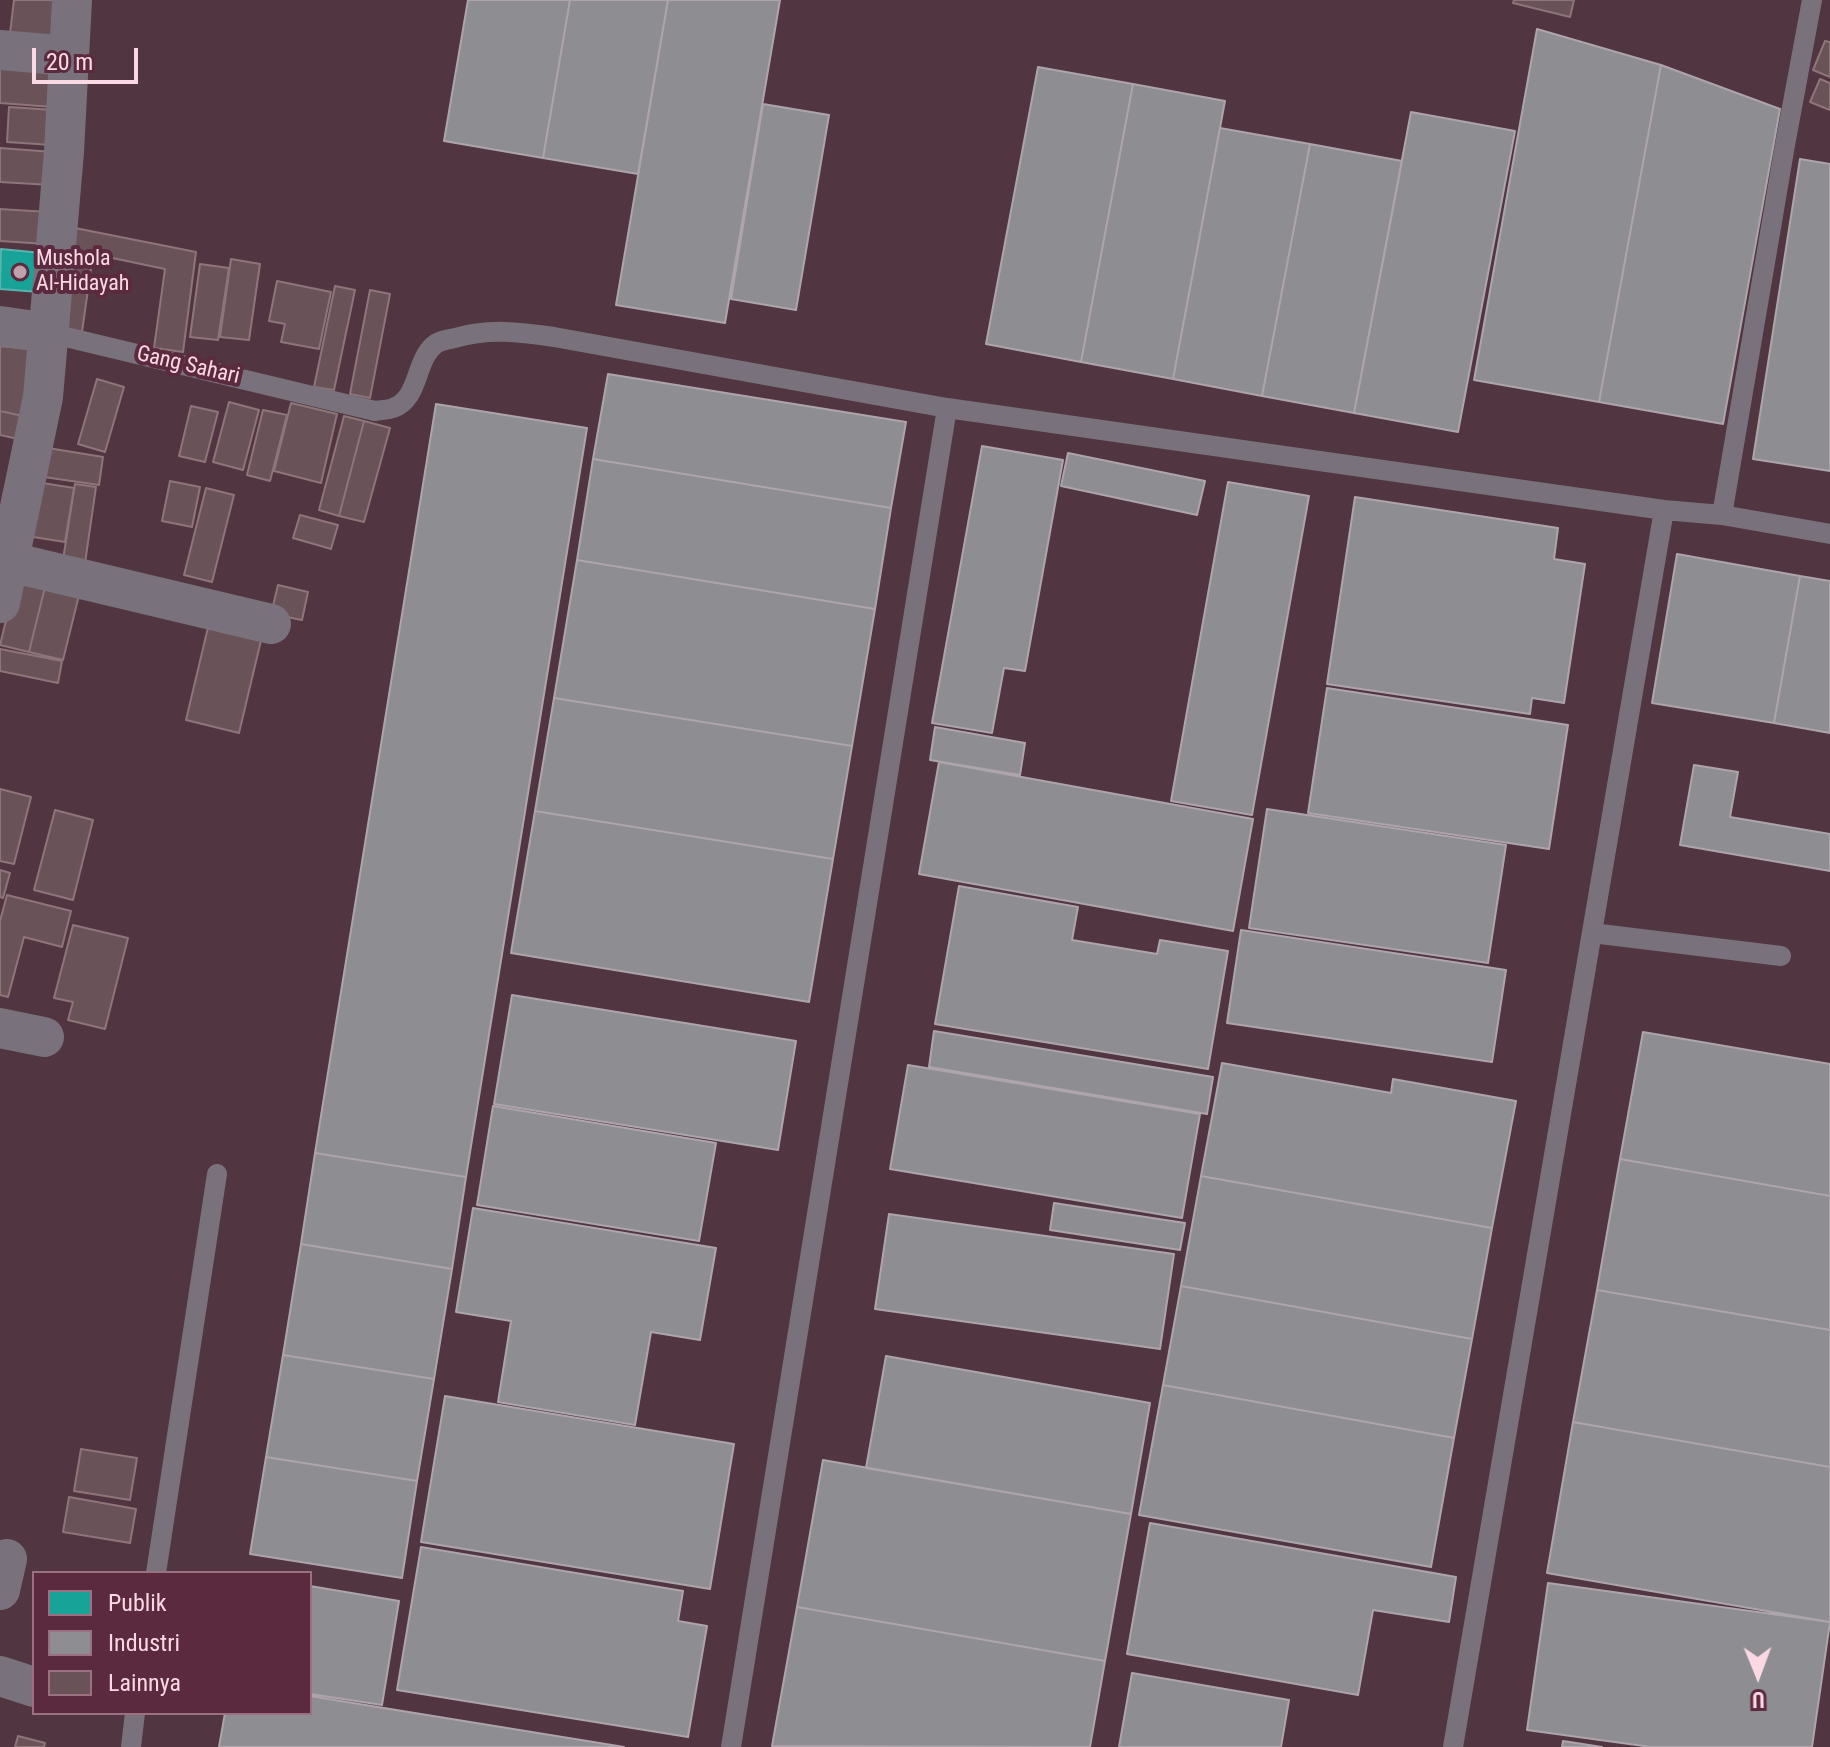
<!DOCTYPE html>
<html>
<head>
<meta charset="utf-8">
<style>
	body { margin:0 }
	#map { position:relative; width:1830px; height:1747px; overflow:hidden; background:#513540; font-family:"Roboto Condensed",sans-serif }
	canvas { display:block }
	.legend { position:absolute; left:32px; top:1571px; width:280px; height:144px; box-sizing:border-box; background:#5c2a3e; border:2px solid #9b7080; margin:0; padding:10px 14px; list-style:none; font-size:24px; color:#fad9e4 }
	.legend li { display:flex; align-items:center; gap:16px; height:40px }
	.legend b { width:40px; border:2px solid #9b7080 }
	.north { position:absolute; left:1718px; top:1635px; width:80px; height:80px; -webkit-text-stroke:6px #5c2a3e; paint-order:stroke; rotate:179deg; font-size:22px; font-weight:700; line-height:32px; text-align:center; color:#fad9e4 }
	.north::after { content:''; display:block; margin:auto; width:28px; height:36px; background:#fad9e4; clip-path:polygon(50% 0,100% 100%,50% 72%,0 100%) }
	.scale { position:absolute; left:32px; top:48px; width:106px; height:36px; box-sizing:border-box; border:4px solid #fad9e4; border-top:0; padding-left:10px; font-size:24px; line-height:28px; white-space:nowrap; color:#fad9e4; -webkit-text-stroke:6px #5c2a3e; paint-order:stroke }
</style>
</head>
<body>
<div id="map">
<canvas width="1830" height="1747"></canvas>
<ul class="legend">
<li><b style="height:22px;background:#17a398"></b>Publik</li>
<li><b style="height:22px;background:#8d8d92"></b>Industri</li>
<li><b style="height:22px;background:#695258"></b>Lainnya</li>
</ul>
<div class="north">U</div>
<div class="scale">20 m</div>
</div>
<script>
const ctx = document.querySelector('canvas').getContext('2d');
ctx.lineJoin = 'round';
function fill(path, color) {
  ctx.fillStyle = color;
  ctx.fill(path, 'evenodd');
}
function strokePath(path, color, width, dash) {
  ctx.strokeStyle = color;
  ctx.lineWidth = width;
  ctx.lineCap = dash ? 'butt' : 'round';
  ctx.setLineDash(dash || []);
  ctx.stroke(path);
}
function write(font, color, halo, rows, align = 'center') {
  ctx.font = font + ' "Roboto Condensed",sans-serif';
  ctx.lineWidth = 8;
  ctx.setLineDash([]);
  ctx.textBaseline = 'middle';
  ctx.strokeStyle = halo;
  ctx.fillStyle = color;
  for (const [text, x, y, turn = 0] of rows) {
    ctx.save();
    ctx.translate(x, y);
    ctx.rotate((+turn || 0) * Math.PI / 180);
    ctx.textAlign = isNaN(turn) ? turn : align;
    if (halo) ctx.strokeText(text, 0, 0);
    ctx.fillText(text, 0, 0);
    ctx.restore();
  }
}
const public = new Path2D(`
	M1,249L42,253L39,292L0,289Z`);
fill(public, '#17a398');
strokePath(public, '#5bb3af', 2);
const industry = new Path2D(`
	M468,0H570L543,158L444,141Z
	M570,0H668L638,174L543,158Z
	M668,0H780L725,323L616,305Z
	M1537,29L1661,65L1599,402L1474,380Z
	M1661,65L1780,109L1723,424L1599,402Z
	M1038,67L1133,84L1081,362L986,344Z
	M1133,84L1225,101L1173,379L1081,362Z
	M763,104L829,115L796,310L731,299Z
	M1411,112L1515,131L1458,432L1354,413Z
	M1220,128L1310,144L1262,396L1173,379Z
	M1310,144L1402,161L1354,413L1262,396Z
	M1800,159L1830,164V471L1753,459Z
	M608,374L906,422L891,508L593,459Z
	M436,404L587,428L466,1177L315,1153Z
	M982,446L1063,460L1025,671L1004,668L992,733L932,723Z
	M1068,453L1205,481L1197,515L1061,486Z
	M593,459L891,508L875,609L577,560Z
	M1228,482L1309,496L1252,815L1171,801Z
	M1355,497L1558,528L1554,559L1585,564L1564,703L1532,698L1530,714L1327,684Z
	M1677,554L1800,576L1774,723L1652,703Z
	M577,560L875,609L852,746L554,698Z
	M1800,576L1830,581V733L1774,723Z
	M1327,688L1568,725L1549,849L1308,813Z
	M554,698L852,746L833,859L535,811Z
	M935,727L1025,743L1020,775L930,760Z
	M939,762L1253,819L1233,931L919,874Z
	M1694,765L1738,772L1730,817L1830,834V871L1680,845Z
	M1267,809L1506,845L1488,963L1249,928Z
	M535,811L833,859L809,1002L511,953Z
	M959,886L1078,907L1072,940L1157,954L1160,940L1228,951L1208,1069L935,1024Z
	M1241,930L1506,970L1492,1062L1227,1023Z
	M512,995L796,1041L778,1150L494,1104Z
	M934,1031L1213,1077L1207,1114L929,1067Z
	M1643,1032L1830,1064V1196L1620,1159Z
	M1222,1063L1391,1093L1393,1079L1516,1101L1492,1228L1201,1176Z
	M908,1065L1200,1114L1182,1218L890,1169Z
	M493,1106L716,1143L699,1241L477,1205Z
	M315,1153L466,1177L452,1269L301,1244Z
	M1620,1159L1830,1196V1330L1597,1290Z
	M1201,1176L1492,1228L1472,1339L1181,1286Z
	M1054,1203L1185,1223L1180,1250L1050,1230Z
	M473,1208L716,1248L700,1340L651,1332L635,1425L498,1402L511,1321L456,1312Z
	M889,1214L1174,1254L1160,1349L875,1309Z
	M301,1244L452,1269L434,1379L283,1355Z
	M1181,1286L1472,1339L1454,1438L1163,1385Z
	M1597,1290L1830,1330V1467L1573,1422Z
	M283,1355L434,1379L417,1481L266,1457Z
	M886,1356L1150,1403L1131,1514L866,1468Z
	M1163,1385L1454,1438L1431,1567L1139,1515Z
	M445,1396L734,1444L710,1589L421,1542Z
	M1573,1422L1830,1467V1622L1547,1573Z
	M266,1457L417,1481L402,1578L250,1554Z
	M823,1460L1131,1514L1105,1661L797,1607Z
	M1150,1523L1456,1577L1449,1622L1373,1610L1358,1695L1127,1654Z
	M421,1547L683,1591L678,1621L707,1626L688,1737L397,1690Z
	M1548,1583L1830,1622L1812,1747H1651L1527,1730Z
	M310,1586L399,1601L382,1705L310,1694Z
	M797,1607L1105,1661L1090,1747L772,1746Z
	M1132,1673L1289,1700L1281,1747H1119Z
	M310,1696L624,1747H219L225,1713H310Z
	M1563,1741L1602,1747H1562Z`);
fill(industry, '#8d8d92');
strokePath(industry, '#aea4ab', 2);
const building = new Path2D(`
	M14,0H65L60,47L9,42Z
	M1514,0H1574L1570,17L1513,3Z
	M1825,41L1830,42V77L1813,70Z
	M0,65L55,68L53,107L0,103Z
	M1820,79L1830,83V110L1810,102Z
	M9,107L54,110L52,145L7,142Z
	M0,148L53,152L51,185L0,182Z
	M0,209L48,212L46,244L0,241Z
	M70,227L196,252L183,352L154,348L165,269L93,254L82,332L56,328Z
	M231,259L260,264L249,340L220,337Z
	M200,264L229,268L218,340L190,337Z
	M277,281L331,292L319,349L281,342L285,324L269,321Z
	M335,286L355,290L334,390L314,387Z
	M370,290L390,294L370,398L350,394Z
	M0,346L46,351L32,418L0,411Z
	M97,379L124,387L105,452L78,444Z
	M229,402L259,410L243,470L213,462Z
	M291,403L337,414L321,483L274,471Z
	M191,406L218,412L205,462L179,456Z
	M263,410L287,415L270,481L247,475Z
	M0,411L32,418L27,441L0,435Z
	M344,416L364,421L339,516L319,510Z
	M364,421L390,428L364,522L339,516Z
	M48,448L103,457L99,485L44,477Z
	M170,481L200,487L192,527L162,521Z
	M36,482L74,488L65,542L27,536Z
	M75,484L96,487L84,570L62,566Z
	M206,488L234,495L212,582L184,575Z
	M300,515L338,525L331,549L293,538Z
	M17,576L46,583L29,652L0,645Z
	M46,583L80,591L63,660L29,652Z
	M278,585L308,592L302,620L271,614Z
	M210,619L263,632L239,733L186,720Z
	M0,649L62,661L58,683L0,671Z
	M0,789L31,797L14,864L0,861Z
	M55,810L93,820L73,900L34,890Z
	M0,870L10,873L3,898L0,897Z
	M7,895L71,911L62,947L24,937L8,997L0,995V921Z
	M73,925L128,938L105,1029L68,1020L73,1002L54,998Z
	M81,1449L137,1458L130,1500L74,1491Z
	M69,1497L136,1509L130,1543L63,1532Z
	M18,1736L45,1743L44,1747H15Z`);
fill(building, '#695258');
strokePath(building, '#8e757a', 2);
strokePath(new Path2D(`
	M49,333L375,411C380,410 388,410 393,408C421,398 414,358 437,343C442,340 450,339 455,338C489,328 520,332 554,337L947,408L1664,510L1722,515L1830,534
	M1722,515L1785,145L1812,0
	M1592,933L1781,956
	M156,1573L217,1174
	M131,1747L135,1713
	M731,1747L947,408
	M1453,1747L1664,510`), '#79727c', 20);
strokePath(new Path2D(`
	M0,50L69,56
	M0,326L49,333
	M10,562L271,624
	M0,603L43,397L64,152L72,0
	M0,1028L44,1037
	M0,1590L7,1559
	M0,1676L34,1687`), '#79727c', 40);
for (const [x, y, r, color] of [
	[20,272,8,"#bfa0ab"]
]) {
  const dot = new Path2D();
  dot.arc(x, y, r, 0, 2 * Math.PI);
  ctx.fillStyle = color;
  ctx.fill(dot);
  strokePath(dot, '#5c2a3e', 3);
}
write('22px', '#fad9e4', '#5c2a3e', [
	["Mushola",36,259],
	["Al-Hidayah",36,284]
], 'left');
write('22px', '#fad9e4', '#5c2a3e', [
	["Gang Sahari",188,366,13]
]);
</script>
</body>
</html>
